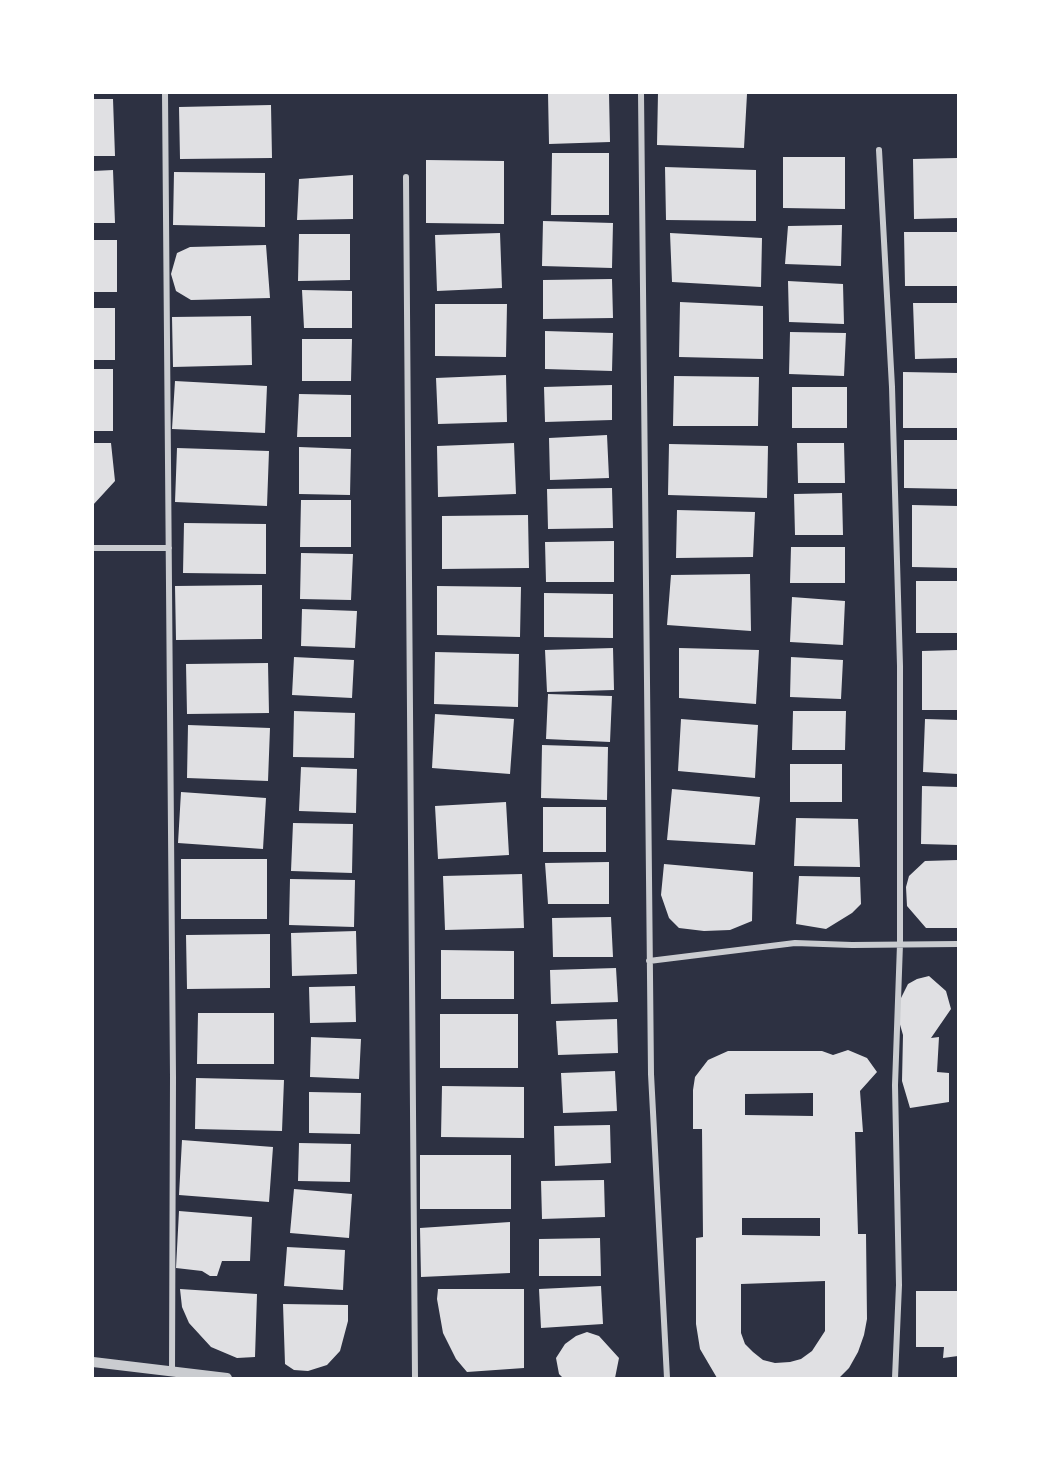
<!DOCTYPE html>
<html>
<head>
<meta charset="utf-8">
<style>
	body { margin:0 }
	#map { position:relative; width:1051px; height:1471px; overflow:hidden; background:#2d3142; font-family:"Noto Serif",serif }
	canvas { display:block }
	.frame { position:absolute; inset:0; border:94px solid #fff; pointer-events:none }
</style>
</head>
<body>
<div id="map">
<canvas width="1051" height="1471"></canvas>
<div class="frame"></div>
</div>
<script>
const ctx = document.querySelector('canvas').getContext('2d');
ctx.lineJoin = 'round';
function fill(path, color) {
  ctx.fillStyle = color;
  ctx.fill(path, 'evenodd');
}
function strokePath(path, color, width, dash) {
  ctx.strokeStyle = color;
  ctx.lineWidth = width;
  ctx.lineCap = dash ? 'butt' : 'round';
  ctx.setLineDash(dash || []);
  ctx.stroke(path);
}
fill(new Path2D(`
	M548,93H609L610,142L549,144Z
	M658,93L747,94L744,148L657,145Z
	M93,99H113L115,156H93Z
	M271,105L272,158L180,159L179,107Z
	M552,153H609V215H551Z
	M783,157H845V209L783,208Z
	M958,158V218L914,219L913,159Z
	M426,160L504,161V224L426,223Z
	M665,167L756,170V221L666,220Z
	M113,170L115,223H93V171Z
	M174,172L265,173V227L173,225Z
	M353,175V219L297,220L299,179Z
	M543,221L613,223L612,268L542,266Z
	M842,225L841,266L785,264L788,226Z
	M904,232H958V286H905Z
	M500,233L502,288L437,291L435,235Z
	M670,233L762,238L761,287L672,282Z
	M299,234H350V280L298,281Z
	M93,240H117V292H93Z
	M266,245L270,298L191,300L176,291L171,274L177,253L190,247Z
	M612,279L613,318L543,319V280Z
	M788,281L843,284L844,324L789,322Z
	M302,290L352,291V328H304Z
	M680,302L763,306V359L679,357Z
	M913,303H958V358L915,359Z
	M435,304H507L506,357L435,356Z
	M93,308H115V360H93Z
	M251,316L252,365L173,367L172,317Z
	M545,331L613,333L612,371L545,369Z
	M790,332L846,333L844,376L789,374Z
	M302,339H352L351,381H302Z
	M93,369H113V431H93Z
	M903,372L958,373V428H903Z
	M506,375L507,422L438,424L436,378Z
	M674,376L759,377L758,426H673Z
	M175,381L267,386L265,433L172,429Z
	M612,385V420L545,422L544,387Z
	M792,387H847V428H792Z
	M299,394L351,395V437H297Z
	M607,435L609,478L550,480L549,438Z
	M904,440H958V489L904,488Z
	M93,443H111L115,481L93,505Z
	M514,443L516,494L438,497L437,446Z
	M797,443H844L845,483H798Z
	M669,444L768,446L767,498L668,495Z
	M299,447L351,449L350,495L299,494Z
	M177,448L269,451L267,506L175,502Z
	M612,488L613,528L548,529L547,489Z
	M842,493L843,535H795L794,494Z
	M301,500H351V547H300Z
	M912,505L958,506V568L912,567Z
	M677,510L755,512L753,557L676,558Z
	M528,515L529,568L442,569V516Z
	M184,523L266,524V574L183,573Z
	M614,541V582H546L545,542Z
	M791,547H845V583H790Z
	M301,553L353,554L351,600L300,599Z
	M750,574L751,631L667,625L671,575Z
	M916,581H958V633H916Z
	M262,585V639L176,640L175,586Z
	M437,586L521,587L520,637L437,635Z
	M544,593L613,594V638L544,637Z
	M792,597L845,601L843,645L790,642Z
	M302,609L357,611L355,648L301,646Z
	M613,648L614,690L547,692L545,650Z
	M679,648L759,650L756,704L679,698Z
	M958,650V710H922V651Z
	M435,652L519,654L518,707L434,704Z
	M294,657L354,660L352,698L292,695Z
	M791,657L843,660L841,699L790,697Z
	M268,663L269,713L187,714L186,664Z
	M548,694L612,696L610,742L546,739Z
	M294,711L355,713L354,758L293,757Z
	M793,711H846L845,750H792Z
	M435,714L514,719L510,774L432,768Z
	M681,719L758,725L755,778L678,771Z
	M925,719L958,720V774L923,772Z
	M188,725L270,728L268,781L187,778Z
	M542,745L608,747L607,800L541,798Z
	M790,764H842V802H790Z
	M301,767L357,769L356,813L299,811Z
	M922,786L958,787V845L921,844Z
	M672,789L760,797L755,845L667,840Z
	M181,792L266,798L263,849L178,843Z
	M506,802L509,855L438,859L435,806Z
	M543,807H606V852H543Z
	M796,818L858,819L860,867L794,866Z
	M293,823L353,824L352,873L291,871Z
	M181,859H267V919H181Z
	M958,860V928H926L907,906L906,887L909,876L925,861Z
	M609,862V904H548L545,863Z
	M664,864L753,872L752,921L730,930L704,931L679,928L669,918L661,895Z
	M522,874L524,928L445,930L443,876Z
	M799,876L860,877L861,904L852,913L826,929L796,924Z
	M290,879L355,880L354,927L289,925Z
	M611,917L613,957H553L552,918Z
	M356,931L357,974L292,976L291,933Z
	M270,934V988L187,989L186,935Z
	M441,950L514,951V999H441Z
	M616,968L618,1002L551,1004L550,970Z
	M929,976L946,991L951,1009L931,1038L939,1037L937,1072L949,1073V1102L910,1108L902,1081L903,1035L899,1021V1002L908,984L917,979Z
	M355,986L356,1022L310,1023L309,987Z
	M198,1013H274V1064H197Z
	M440,1014H518V1068H440Z
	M617,1019L618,1053L558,1055L556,1021Z
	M311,1037L361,1039L359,1079L310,1077Z
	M848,1050L867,1058L877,1072L860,1091L863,1132H855L858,1234H866L867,1319L864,1335L858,1352L849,1368L839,1378H717L700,1349L696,1324V1238L703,1237L702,1129H693V1090L695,1077L708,1060L728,1051H822L833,1055ZM813,1093V1116L745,1115V1094ZM742,1218H820V1236L742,1235ZM825,1281V1331L812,1351L801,1359L790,1362L775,1363L763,1360L753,1352L745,1344L741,1333V1284Z
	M615,1071L617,1111L563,1113L561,1073Z
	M196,1078L284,1080L282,1131L195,1129Z
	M442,1086L524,1087V1138L441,1137Z
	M309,1092L361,1093L360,1134L309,1133Z
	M610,1125L611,1163L555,1166L554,1126Z
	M182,1140L273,1147L269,1202L179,1195Z
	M299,1143L351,1144L350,1182L298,1181Z
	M420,1155H511V1209H420Z
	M604,1180L605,1217L542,1219L541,1181Z
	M294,1189L352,1194L349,1238L290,1233Z
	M179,1211L252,1217L250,1261H222L217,1276H210L202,1271L176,1268Z
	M510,1222V1273L421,1277L420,1228Z
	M600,1238L601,1276H539V1239Z
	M287,1247L345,1250L343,1290L284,1286Z
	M601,1286L603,1324L541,1328L539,1289Z
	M180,1289L257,1294L255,1357L237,1358L211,1347L189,1323L182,1307Z
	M438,1289H524V1368L467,1372L456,1359L443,1333L437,1299Z
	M916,1291H958V1356L943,1358L944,1347H916Z
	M283,1304L348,1305V1321L340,1351L327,1365L308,1371L294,1370L285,1364Z
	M587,1332L599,1336L619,1358L615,1378H563L559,1374L556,1358L565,1344L576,1336Z`), '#e0e0e3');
strokePath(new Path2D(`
	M165,93L173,1077L172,1371
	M641,93L651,1074L667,1378
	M879,150L892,387L900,666V944L895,1085L899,1285L895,1378
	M406,177L415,1378
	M93,548H169
	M649,961L795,943L852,945L958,944`), '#caccd0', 6);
strokePath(new Path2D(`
	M93,1362L227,1378`), '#caccd0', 10);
</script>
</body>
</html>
